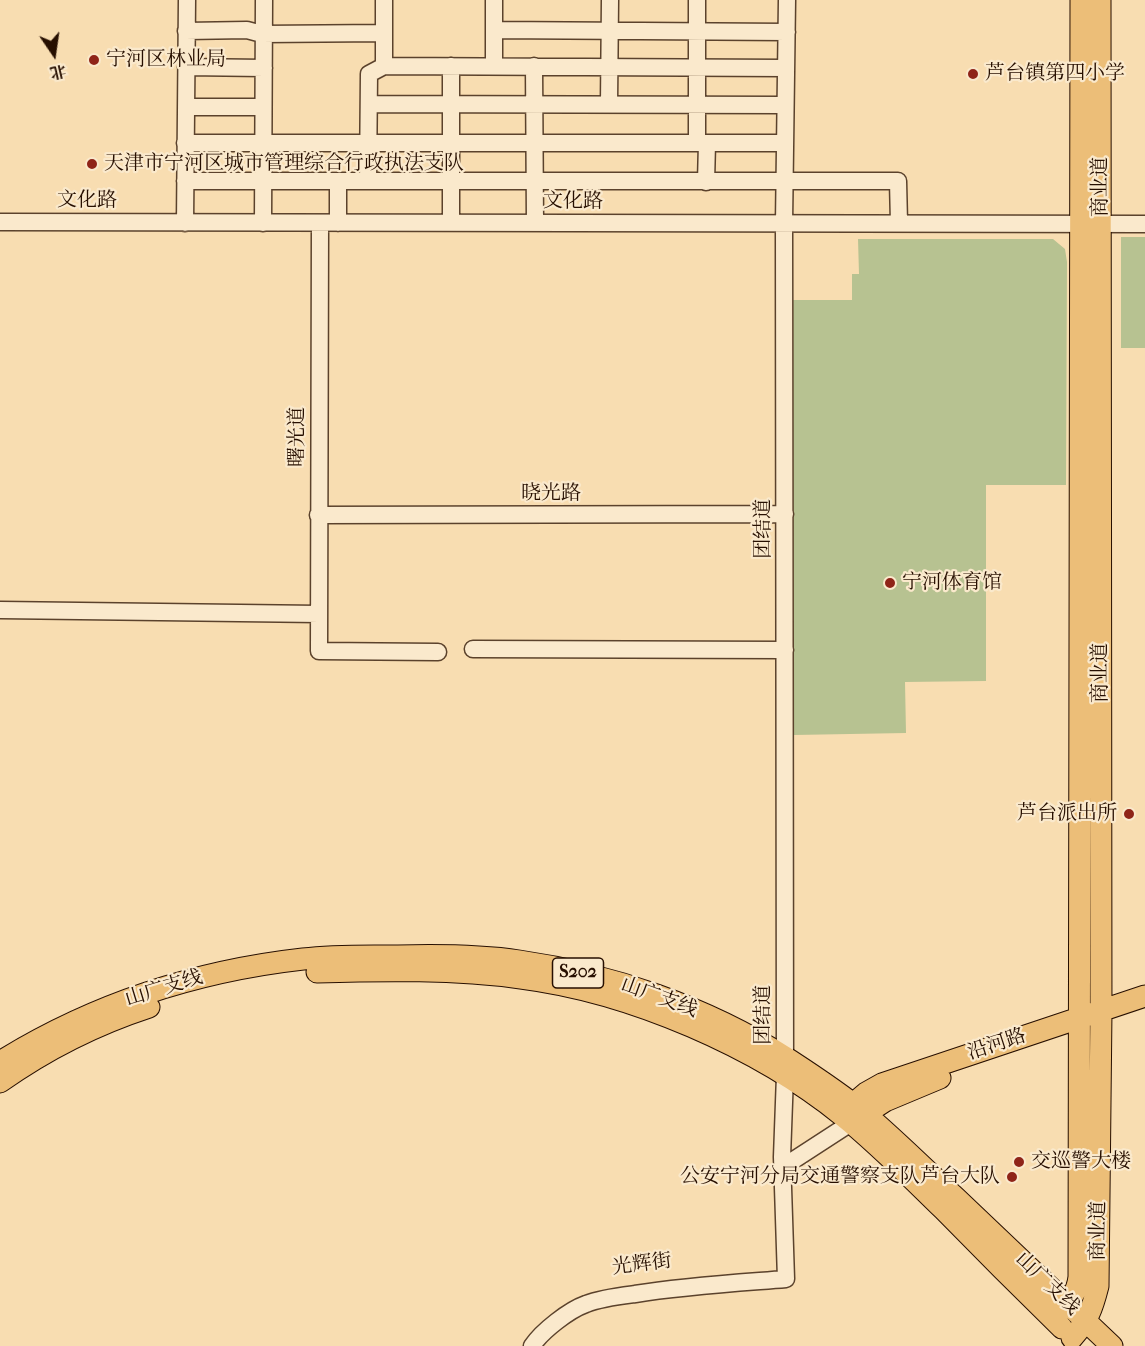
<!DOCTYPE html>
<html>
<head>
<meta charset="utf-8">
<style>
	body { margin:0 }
	#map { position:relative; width:1145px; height:1346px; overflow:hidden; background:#f8ddb1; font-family:"IM FELL French Canon","Noto Serif SC",serif }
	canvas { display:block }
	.north { position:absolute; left:24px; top:24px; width:60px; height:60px; -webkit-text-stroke:4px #fae9cc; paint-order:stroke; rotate:167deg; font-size:16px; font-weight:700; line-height:24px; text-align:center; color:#270f00 }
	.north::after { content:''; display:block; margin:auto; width:21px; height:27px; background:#270f00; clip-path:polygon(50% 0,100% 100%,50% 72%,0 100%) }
</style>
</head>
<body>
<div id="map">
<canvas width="1145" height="1346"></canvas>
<div class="north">北</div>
</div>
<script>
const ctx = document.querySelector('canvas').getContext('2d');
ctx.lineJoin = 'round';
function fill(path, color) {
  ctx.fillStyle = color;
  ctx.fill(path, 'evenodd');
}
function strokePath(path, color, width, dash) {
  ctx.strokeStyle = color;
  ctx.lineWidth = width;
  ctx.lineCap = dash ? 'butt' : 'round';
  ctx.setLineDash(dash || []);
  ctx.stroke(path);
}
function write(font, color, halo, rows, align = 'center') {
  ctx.font = font + ' "IM FELL French Canon","Noto Serif SC",serif';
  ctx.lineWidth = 4.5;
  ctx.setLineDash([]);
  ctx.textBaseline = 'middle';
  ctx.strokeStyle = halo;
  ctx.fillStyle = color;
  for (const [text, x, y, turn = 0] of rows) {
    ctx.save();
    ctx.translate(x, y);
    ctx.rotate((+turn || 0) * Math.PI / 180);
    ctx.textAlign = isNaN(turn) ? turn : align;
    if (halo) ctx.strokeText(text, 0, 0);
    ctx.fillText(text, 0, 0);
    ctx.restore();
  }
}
fill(new Path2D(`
	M1121,237H1145V348H1121Z
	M858,239H1053L1065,249L1067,262L1066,485H986V681L905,682L906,733L794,735L792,300H852V274H859Z`), '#b7c291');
const minor = new Path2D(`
	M384,0V66L786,68
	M697,0V143
	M494,30L787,32
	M186,31L247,30L262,34L384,33
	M494,66V0
	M534,66L535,223
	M186,67L264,68
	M369,104L785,105
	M609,104L610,0
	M186,107H263
	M185,143H784
	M185,181H898L899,223
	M368,181L369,74L384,66
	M706,182L707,143
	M0,222L1145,224
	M451,222V66
	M185,223L187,0
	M263,223L264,0
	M320,223L319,651L438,652
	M338,223V181
	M318,515L785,514
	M0,610L319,614
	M473,649L785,650
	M783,1167L860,1117
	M532,1346C542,1331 569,1310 586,1304C601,1298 619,1296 635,1294C685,1286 736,1283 786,1279L782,1157L785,1075L784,223L787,0`);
const major = new Path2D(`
	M317,972C385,970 454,969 521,978C631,992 758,1047 843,1116C879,1145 910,1177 943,1209C982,1249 1022,1289 1062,1328
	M0,1062C92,1005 196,971 303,959C335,955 367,956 398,956C438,955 479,955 519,961C611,974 706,1007 785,1057C811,1074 839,1092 863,1112C895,1139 925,1169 956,1198C1008,1247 1060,1297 1112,1346
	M0,1082C45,1050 97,1024 149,1007
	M853,1104L866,1093L882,1084L1145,996
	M865,1114L885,1101L940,1078
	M1053,1319C1065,1306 1077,1296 1079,1277L1081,0
	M1072,1338C1088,1320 1092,1310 1098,1286L1101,1011L1100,0`);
strokePath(minor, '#5b422c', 19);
strokePath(major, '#270f00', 23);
strokePath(minor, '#fae9cc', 16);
strokePath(major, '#ecbe78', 21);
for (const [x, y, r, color] of [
	[94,60,6,"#8f2418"],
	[973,74,6,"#8f2418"],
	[92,164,6,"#8f2418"],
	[890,583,6,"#8f2418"],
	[1129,814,6,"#8f2418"],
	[1019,1162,6,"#8f2418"],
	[1012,1177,6,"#8f2418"]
]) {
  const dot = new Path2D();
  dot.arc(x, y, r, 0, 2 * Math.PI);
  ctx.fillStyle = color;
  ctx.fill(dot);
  strokePath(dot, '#fae9cc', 2);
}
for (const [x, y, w] of [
	[578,973,51]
]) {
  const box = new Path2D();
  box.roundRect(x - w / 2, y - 15, w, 30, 4.5);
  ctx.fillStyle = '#fae9cc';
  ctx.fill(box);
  strokePath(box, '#270f00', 1.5);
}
write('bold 18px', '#270f00', null, [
	["S202",578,973]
]);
write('20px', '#270f00', '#fae9cc', [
	["宁河区林业局",106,60],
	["芦台镇第四小学",985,74],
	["天津市宁河区城市管理综合行政执法支队",104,164],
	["宁河体育馆",902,583],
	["芦台派出所",1117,814,"right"],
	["交巡警大楼",1031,1162],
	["公安宁河分局交通警察支队芦台大队",1000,1177,"right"]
], 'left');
write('20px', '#270f00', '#fae9cc', [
	["商业道",1101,187,-90],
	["文化路",87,201],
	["文化路",573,202],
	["曙光道",298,437,-90],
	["晓光路",551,494],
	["团结道",764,529,-90],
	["商业道",1101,673,-90],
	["山广支线",164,989,-17],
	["山广支线",659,998,20],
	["团结道",764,1015,-90],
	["沿河路",997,1045,-18],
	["商业道",1099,1231,-89],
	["光辉街",642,1265,-7],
	["山广支线",1047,1284,44]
]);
</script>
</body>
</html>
